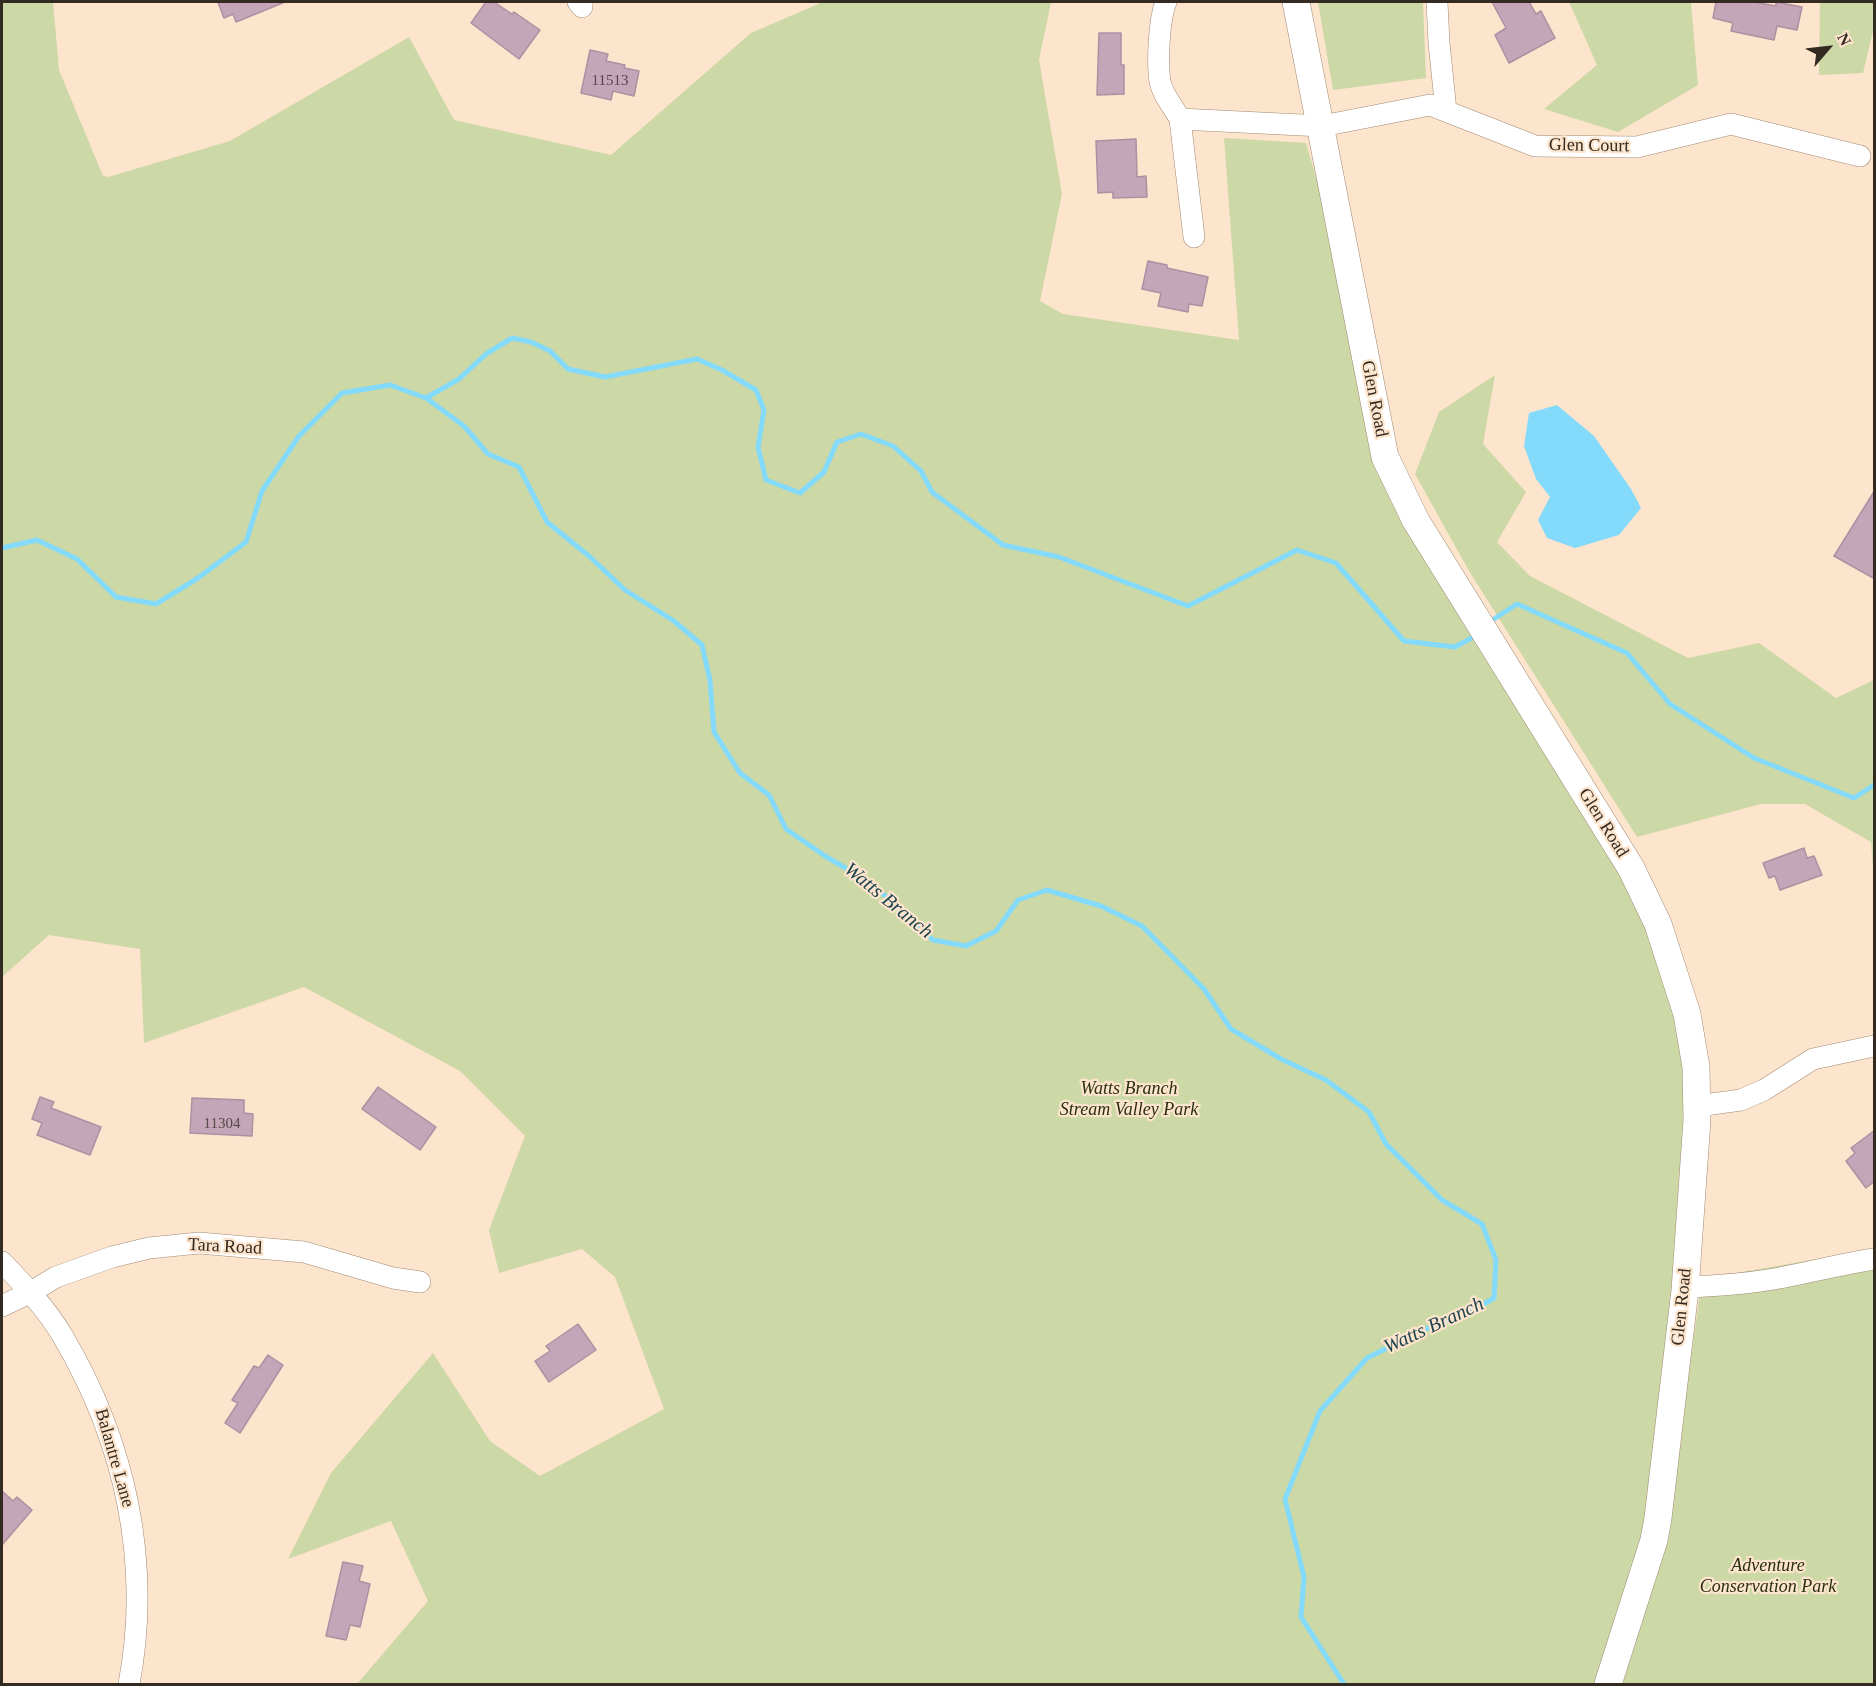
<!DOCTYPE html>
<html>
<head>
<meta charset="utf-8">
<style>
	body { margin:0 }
	#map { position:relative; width:1876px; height:1686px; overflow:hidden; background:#fde4cc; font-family:Georgia,serif }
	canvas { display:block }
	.frame { position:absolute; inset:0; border:3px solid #332a21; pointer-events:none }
	.north { position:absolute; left:1798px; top:18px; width:60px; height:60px; -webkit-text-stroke:4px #fde4cc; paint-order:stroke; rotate:62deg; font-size:16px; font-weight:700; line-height:24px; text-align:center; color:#332a21 }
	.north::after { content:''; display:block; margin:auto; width:21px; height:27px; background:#332a21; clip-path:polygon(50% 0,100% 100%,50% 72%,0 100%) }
</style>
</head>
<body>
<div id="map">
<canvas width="1876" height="1686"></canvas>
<div class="frame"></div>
<div class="north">N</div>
</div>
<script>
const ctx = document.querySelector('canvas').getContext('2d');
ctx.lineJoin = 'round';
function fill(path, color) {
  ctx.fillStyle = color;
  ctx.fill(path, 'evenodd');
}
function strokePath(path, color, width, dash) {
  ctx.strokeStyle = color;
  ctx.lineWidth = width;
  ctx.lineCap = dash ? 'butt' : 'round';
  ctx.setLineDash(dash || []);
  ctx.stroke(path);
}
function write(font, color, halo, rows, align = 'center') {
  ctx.font = font + ' Georgia,serif';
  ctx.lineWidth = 4.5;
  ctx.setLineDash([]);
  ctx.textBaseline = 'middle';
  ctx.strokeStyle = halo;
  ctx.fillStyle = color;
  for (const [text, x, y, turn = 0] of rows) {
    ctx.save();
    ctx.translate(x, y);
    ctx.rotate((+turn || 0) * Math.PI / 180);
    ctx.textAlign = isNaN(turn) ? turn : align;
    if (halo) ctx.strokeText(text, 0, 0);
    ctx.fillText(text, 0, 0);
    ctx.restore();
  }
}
fill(new Path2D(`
	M2,2H53L59,70L103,176L108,177L230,141L409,37L454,120L611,155L751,33L823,2H1051L1039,60L1062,194L1040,301L1063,314L1239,340L1224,138L1306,143L1360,325L1385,457L1563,745L1653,883L1681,977L1696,1067L1663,1557L1702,1279L1874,1249V1684H357L428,1601L391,1521L288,1559L331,1473L433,1353L490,1441L540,1476L664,1409L615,1277L582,1249L499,1273L489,1230L525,1136L460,1071L304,987L144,1043L140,949L49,935L2,977Z
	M1318,2H1423L1426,78L1333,90Z
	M1569,2H1691L1698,85L1618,132L1544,109L1597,65Z
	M1820,2H1874V27L1863,73L1819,75Z
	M1495,375L1483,444L1526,492L1497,542L1530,576L1688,658L1759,643L1836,698L1874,680V883L1871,842L1805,804H1761L1637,837L1469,571L1415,474L1439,412Z`), '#ccd8a6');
fill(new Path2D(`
	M1557,405L1594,436L1631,489L1641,508L1619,535L1575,548L1547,538L1538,520L1550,497L1536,479L1524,446L1529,413Z`), '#84dafa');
strokePath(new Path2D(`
	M426,398L459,379L486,354L512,338L531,342L550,351L568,369L605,377L697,359L722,370L756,390L764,410L758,447L766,480L800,493L824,472L837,442L861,434L893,446L921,471L932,492L1003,545L1059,557L1188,606L1297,550L1336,563L1404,641L1455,647L1475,636
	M2,548L37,540L77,559L116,597L156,604L198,578L246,542L262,491L299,436L342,393L390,385L426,398L464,426L488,454L519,467L547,522L589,556L625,590L674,621L702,645L710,680L714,732L740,773L769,795L786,829L825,856L871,883L933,940L966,946L996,931L1018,900L1047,890L1101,906L1142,926L1204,989L1231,1029L1281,1059L1326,1080L1369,1112L1386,1144L1442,1200L1482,1224L1496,1260L1494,1298L1477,1308L1419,1332L1367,1358L1320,1411L1285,1499L1304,1577L1301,1617L1344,1684
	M1494,619L1517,604L1627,653L1670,704L1754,758L1854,798L1874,785`), '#84dafa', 5);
const building = new Path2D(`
	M218,2H285L236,22L233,14L224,18Z
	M486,2H494L512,14L514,12L540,30L519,59L471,23Z
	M1492,2H1529L1536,14L1541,11L1555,38L1509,63L1495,35L1506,28Z
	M1716,2H1753L1776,6V2L1802,7L1797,30L1777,26L1774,40L1731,31L1733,23L1713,18Z
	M1099,33H1121V65H1124V94L1097,95Z
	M590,50L608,54L606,61L625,65L624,68L639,71L634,96L613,91L611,100L581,93Z
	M1136,139L1137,177L1146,176L1147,197L1113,198V192L1098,193L1096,141Z
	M1148,261L1167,265V268L1208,277L1202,306L1189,304L1188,312L1158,306L1161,293L1142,289Z
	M1875,490V579L1834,556Z
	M1804,848L1807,858L1814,856L1822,875L1780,890L1775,876L1769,878L1763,863Z
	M378,1087L436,1127L420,1150L362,1109Z
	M40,1097L54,1102L51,1108L101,1127L90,1155L37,1135L42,1123L32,1119Z
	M192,1098L244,1100V1113L253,1114L252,1136L190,1133Z
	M1875,1130V1181L1866,1188L1846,1161L1855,1153L1851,1148Z
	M578,1324L596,1350L549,1382L535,1361L550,1351L546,1346Z
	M268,1355L283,1365L240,1433L225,1423L238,1403L232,1400L254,1366L259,1368Z
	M2,1491L13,1501L17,1497L32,1510L2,1545Z
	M343,1562L363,1566L359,1581L370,1584L360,1627L350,1625L346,1640L326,1636Z`);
fill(building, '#c4a6b8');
strokePath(building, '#ad90a2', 1.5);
const minor = new Path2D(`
	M578,2L582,7
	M1166,2C1159,19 1157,63 1160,81C1162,94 1174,108 1180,119L1322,126L1430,105L1535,146L1637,147L1731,124L1860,156
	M1437,2L1439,43L1446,111
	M1180,119L1194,237
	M1697,1106L1741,1100L1764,1090L1813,1059L1874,1046
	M2,1262C23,1284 46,1308 62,1335C125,1441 152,1562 129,1684
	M1685,1287C1715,1286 1744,1284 1774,1279C1808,1273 1841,1264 1874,1259
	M2,1306L31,1292L56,1277L112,1257L149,1248L199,1243L304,1252L393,1278L420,1282`);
const major = new Path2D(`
	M1296,2L1385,457L1416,521L1631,868L1658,924L1687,1014L1696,1067L1697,1120L1685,1290L1658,1518L1654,1540L1608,1684`);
strokePath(minor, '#a18a74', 22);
strokePath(major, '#a18a74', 28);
strokePath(minor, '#fff', 21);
strokePath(major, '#fff', 27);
write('15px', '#574947', null, [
	["11513",610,81],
	["11304",222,1124]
]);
write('18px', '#332a21', '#fde4cc', [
	["Glen Court",1589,146,1],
	["Glen Road",1374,399,79],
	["Glen Road",1603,823,58],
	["Tara Road",225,1247,3],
	["Glen Road",1682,1307,-84],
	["Balantre Lane",114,1458,74]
]);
write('italic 18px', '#292f10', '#fde4cc', [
	["Watts Branch",1129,1089],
	["Stream Valley Park",1129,1110],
	["Adventure",1768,1566],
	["Conservation Park",1768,1587]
]);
write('italic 20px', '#1b4350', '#fde4cc', [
	["Watts Branch",888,901,39],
	["Watts Branch",1434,1326,-25]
]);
</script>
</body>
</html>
